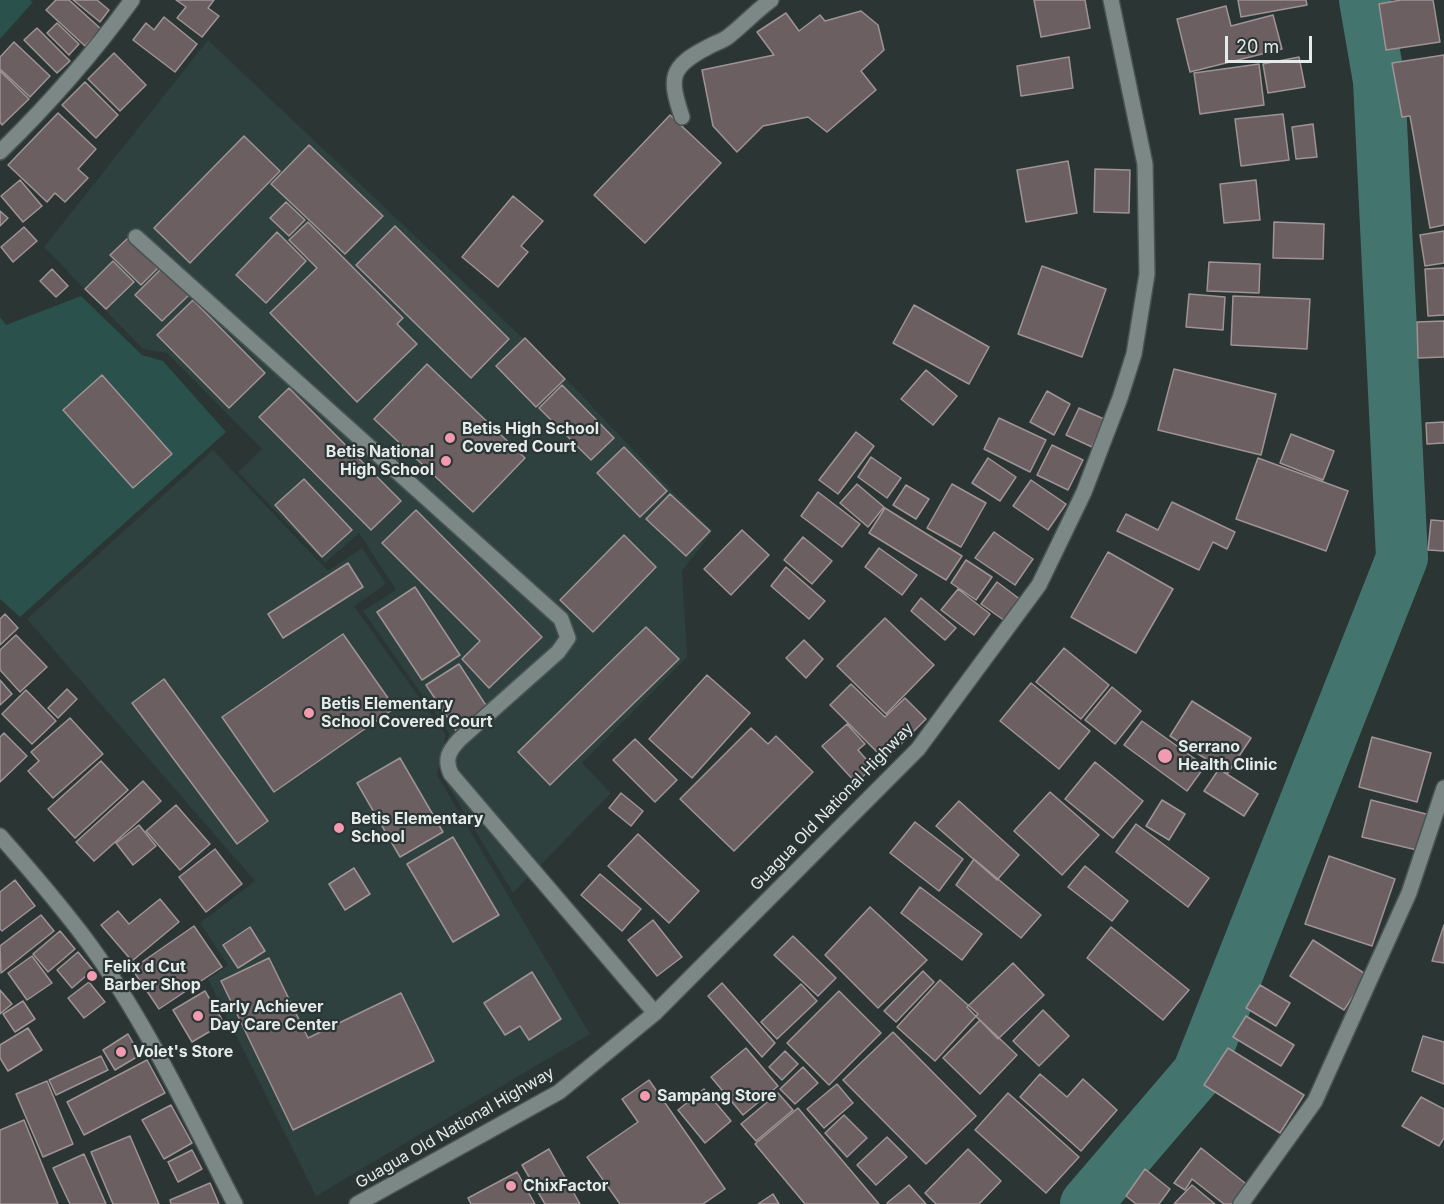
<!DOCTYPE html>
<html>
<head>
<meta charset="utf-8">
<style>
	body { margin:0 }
	#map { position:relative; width:1444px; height:1204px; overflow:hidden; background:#2a3534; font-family:Inter,sans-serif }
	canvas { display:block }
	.scale { position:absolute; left:1225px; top:36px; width:87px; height:27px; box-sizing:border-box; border:3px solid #e4ebea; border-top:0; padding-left:8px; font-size:18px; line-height:21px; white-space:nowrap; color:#e4ebea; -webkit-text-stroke:4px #2a3534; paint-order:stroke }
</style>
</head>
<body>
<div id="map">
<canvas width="1444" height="1204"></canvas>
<div class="scale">20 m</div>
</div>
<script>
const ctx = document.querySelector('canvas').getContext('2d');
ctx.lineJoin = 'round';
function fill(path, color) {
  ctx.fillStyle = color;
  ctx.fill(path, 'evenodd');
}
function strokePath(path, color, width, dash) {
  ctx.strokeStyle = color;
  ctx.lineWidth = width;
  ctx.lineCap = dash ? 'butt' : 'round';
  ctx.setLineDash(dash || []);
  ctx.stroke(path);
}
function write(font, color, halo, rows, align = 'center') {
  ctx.font = font + ' Inter,sans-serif';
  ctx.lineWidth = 4.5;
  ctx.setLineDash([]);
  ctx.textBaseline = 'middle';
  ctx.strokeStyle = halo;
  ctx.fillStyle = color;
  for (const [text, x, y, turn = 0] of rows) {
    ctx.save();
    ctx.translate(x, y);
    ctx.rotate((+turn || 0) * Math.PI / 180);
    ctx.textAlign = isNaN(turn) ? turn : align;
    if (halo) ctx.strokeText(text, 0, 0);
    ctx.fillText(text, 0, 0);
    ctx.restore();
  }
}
fill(new Path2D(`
	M208,40L570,383L673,492L713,531L682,571L687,657L582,763L611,793L513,893L441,774L449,733L363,611L396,590L359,533L325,563L238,472L262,449L167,353L143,349L44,247Z
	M213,450L328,571L362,548L386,584L354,606L446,735L437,775L590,1034L316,1196L208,979L228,965L200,923L255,881L27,619Z`), '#2e413e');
fill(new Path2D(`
	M0,0H30L33,2L0,39Z
	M81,296L142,355L163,361L226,432L20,617L0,599V317L6,325Z`), '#2a514b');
strokePath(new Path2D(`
	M1086,1204L1198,1073L1402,558L1379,81L1365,0`), '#43746d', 52);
const building = new Path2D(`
	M56,0H69L101,29L85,46L46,10Z
	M73,0H97L109,10L100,22Z
	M176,0H214L208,8L219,16L202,37L177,18L186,7Z
	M1034,0H1085L1090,28L1041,37Z
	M1238,0H1306L1307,5L1241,17Z
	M1401,0H1433L1440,42L1386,50L1379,4Z
	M1226,6L1231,26L1273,15L1282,49L1190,72L1177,19Z
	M861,11L878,25L884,50L861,71L876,90L827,132L808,117L763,126L737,152L713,126L702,70L774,55L757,32L786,13L799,31L820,15L825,21Z
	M164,17L197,44L175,72L133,40L146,23L154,30Z
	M57,23L79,44L69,55L47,33Z
	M37,28L70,61L57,73L24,40Z
	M14,42L50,76L30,97L0,69V57Z
	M114,53L146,85L120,111L88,79Z
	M1444,55V225L1430,228L1410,116L1402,117L1392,63Z
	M1069,57L1073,88L1021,96L1017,66Z
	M1299,57L1305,87L1268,93L1263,64Z
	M1259,64L1264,105L1200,114L1194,73Z
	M0,71L29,99L2,125L0,122Z
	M85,82L118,115L96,138L62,105Z
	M58,113L96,149L78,169L88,178L65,202L55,193L47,202L8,165Z
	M1283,114L1289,160L1241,166L1235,119Z
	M670,115L721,163L645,243L594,195Z
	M1313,124L1317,157L1296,159L1292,127Z
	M244,136L280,171L190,263L154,228Z
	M309,145L383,216L345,254L271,184Z
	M1068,161L1077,213L1026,222L1017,170Z
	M1095,169L1130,170L1129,213L1094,212Z
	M20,180L42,206L23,222L1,196Z
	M1256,180L1260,220L1224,223L1220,184Z
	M513,196L543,221L521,246L528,252L498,287L462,257Z
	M286,202L305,220L289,236L270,218Z
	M0,211L8,218L0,226Z
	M308,222L403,318L397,324L417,344L357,402L270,313L317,268L289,240Z
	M1274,222L1324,224L1323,259L1273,258Z
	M395,226L509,339L471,378L356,265Z
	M24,227L37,241L13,262L1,247Z
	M1444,231V263L1425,266L1420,235Z
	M277,232L306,261L266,303L236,275Z
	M128,238L158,268L141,285L110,255Z
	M113,261L134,282L106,309L85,289Z
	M1209,262L1260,264L1259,293L1207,291Z
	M1042,266L1106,289L1082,357L1018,334Z
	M162,268L189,295L162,321L135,295Z
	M1444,268V315L1428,316L1425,269Z
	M52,269L68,286L56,297L40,281Z
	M1189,294L1225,297L1223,330L1186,327Z
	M1233,296L1310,299L1307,349L1231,345Z
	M193,300L265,373L229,408L157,335Z
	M914,305L989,347L969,384L893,343Z
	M1444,321V357L1418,358L1417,322Z
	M525,338L565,379L536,407L496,366Z
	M427,364L525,458L473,512L374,419Z
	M1174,369L1276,394L1261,455L1158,430Z
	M926,370L957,396L933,425L901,399Z
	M102,375L172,454L133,488L63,410Z
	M562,385L614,438L591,460L539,408Z
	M289,388L401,501L371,530L259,417Z
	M1047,391L1070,404L1054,435L1030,422Z
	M1079,408L1104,419L1092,447L1066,435Z
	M999,418L1046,440L1030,472L984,449Z
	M1444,422V443L1427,444L1426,423Z
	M856,432L874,446L838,494L819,480Z
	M1291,434L1334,451L1323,480L1280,463Z
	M1052,445L1083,460L1068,490L1037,475Z
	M624,447L667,491L640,517L597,473Z
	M871,457L901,478L887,498L858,477Z
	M988,458L1016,477L1000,501L972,483Z
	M1258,458L1348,491L1326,551L1236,519Z
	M304,479L352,530L322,557L275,505Z
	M1031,480L1066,504L1048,530L1013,506Z
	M857,484L884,507L868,527L840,503Z
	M952,484L986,503L961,547L927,528Z
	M906,485L929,499L916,519L893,505Z
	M818,492L860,524L842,547L801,516Z
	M670,494L710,531L686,556L646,519Z
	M1172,502L1235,532L1227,549L1213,542L1199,570L1117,531L1126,514L1158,530Z
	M885,508L962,556L946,580L869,533Z
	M416,510L542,637L489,688L462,659L480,641L382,543Z
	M1431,520L1444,521V551L1428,550Z
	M742,530L769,555L731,595L704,569Z
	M994,532L1033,559L1015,585L975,558Z
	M624,535L656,567L593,632L560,600Z
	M803,537L832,561L812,584L784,560Z
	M879,548L917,575L902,595L865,567Z
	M1108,552L1173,589L1136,653L1071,617Z
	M966,560L992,577L976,600L951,583Z
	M348,563L363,587L283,638L268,614Z
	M786,567L825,601L809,619L771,586Z
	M997,582L1021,600L1005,621L981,604Z
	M415,587L460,655L422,680L377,612Z
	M958,589L990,614L974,635L941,610Z
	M921,598L956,628L945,640L911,611Z
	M5,614L18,628L0,645V619Z
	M885,618L934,665L886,714L837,666Z
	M646,627L679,659L550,785L518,752Z
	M343,634L395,708L274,792L222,717Z
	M16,635L47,667L20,692L0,670V650Z
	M804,640L823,659L806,678L786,658Z
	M1064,648L1109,685L1081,719L1036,682Z
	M459,664L489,710L457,732L426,685Z
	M707,675L750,713L692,778L649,739Z
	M164,679L268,821L237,844L132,703Z
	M0,680L12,694L0,705Z
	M1031,683L1090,731L1059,769L1000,721Z
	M851,684L885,717L905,698L926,719L885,760L830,705Z
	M1112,687L1141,711L1115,744L1085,720Z
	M67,689L77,699L58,718L48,708Z
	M26,690L56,721L32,744L2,714Z
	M1192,701L1251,738L1228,773L1170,736Z
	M70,718L103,754L53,798L28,771L39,761L31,752Z
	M1142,721L1205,766L1187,791L1124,745Z
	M847,724L865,744L858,750L873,767L856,783L822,746Z
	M751,728L768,744L776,736L813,772L734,851L680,799Z
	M4,733L27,756L0,782V737Z
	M1372,737L1431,753L1417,802L1359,787Z
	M635,739L677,780L655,802L613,760Z
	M400,758L443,832L400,857L357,783Z
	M101,761L128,790L75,838L48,809Z
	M1095,762L1143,801L1113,838L1065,799Z
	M1219,769L1258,794L1244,816L1204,791Z
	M143,781L161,801L94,861L76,842Z
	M1050,792L1099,835L1062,875L1014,831Z
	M621,793L643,811L631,826L609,808Z
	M1162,800L1185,814L1169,840L1146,826Z
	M1371,800L1430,815L1421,851L1362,837Z
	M959,801L1019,855L997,880L936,826Z
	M176,805L210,844L180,870L146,831Z
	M915,822L963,859L939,891L890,853Z
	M1136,824L1209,878L1188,907L1116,852Z
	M139,825L156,846L133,865L116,843Z
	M638,834L699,891L669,923L608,866Z
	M453,837L499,915L453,942L407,864Z
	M215,849L242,884L206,912L179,877Z
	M1329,856L1395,879L1372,946L1305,924Z
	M974,859L1041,915L1021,938L956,885Z
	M1085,866L1128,901L1112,921L1068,887Z
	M354,868L370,894L345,910L329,884Z
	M600,874L641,909L622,931L581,895Z
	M15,880L35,906L2,931L0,929V892Z
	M920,887L982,934L962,960L901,913Z
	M160,899L179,922L132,961L101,925L118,911L129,924Z
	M870,907L927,960L878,1008L825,955Z
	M41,915L54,931L1,973L0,946Z
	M653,920L682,957L657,976L628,940Z
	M1444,925V963L1432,961Z
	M194,926L222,967L159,1009L132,969Z
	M250,927L265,951L238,968L223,945Z
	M1111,927L1189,990L1163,1020L1087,958Z
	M60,931L75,949L48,972L33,954Z
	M793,936L836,978L818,996L774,955Z
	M1313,940L1367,975L1344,1010L1290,976Z
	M78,952L93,970L72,988L57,970Z
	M32,956L52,983L27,1000L8,973Z
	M269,958L308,1038L401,993L434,1061L293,1130L221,981Z
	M1013,963L1044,995L998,1039L967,1007Z
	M923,971L934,982L896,1022L884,1011Z
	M532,972L561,1019L529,1040L520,1026L505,1035L484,1003Z
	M940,980L978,1014L935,1061L897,1027Z
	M89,982L105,1002L84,1018L68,998Z
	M722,983L775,1043L762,1057L708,996Z
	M801,984L817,1001L777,1039L761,1022Z
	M1260,985L1290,1003L1276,1026L1246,1008Z
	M0,990L12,1004L0,1014Z
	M205,991L224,1023L192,1042L173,1010Z
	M839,991L881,1033L829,1085L787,1043Z
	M23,1001L35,1019L15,1032L3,1014Z
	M1043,1010L1069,1036L1039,1066L1013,1041Z
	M1246,1016L1294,1045L1281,1066L1233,1037Z
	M980,1020L1017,1055L980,1094L943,1058Z
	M28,1028L42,1050L8,1071L0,1058V1045Z
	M893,1032L976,1116L926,1164L843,1080Z
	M128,1034L140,1055L115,1070L103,1050Z
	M1423,1036L1444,1042V1084L1412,1071Z
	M746,1048L778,1086L743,1115L711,1077Z
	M1228,1048L1304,1095L1280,1133L1204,1085Z
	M785,1051L798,1064L782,1080L769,1067Z
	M101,1056L108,1070L56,1095L49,1080Z
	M147,1060L165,1093L84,1135L67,1102Z
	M803,1067L818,1083L795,1104L780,1089Z
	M1040,1074L1067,1097L1083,1079L1117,1110L1081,1151L1020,1097Z
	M649,1080L725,1189L703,1204H620L587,1157L638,1122L622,1099Z
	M47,1081L73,1144L43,1157L16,1094Z
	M837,1084L853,1103L824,1128L807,1109Z
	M704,1089L731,1121L705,1143L678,1110Z
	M778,1093L793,1110L756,1141L741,1124Z
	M1008,1093L1079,1157L1046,1193L975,1130Z
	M1421,1097L1444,1109V1138L1439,1146L1402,1126Z
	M171,1105L192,1143L164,1159L142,1120Z
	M798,1108L879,1204H805L755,1144Z
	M844,1115L867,1138L847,1157L825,1133Z
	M24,1120L58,1204H0V1130Z
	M130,1136L159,1204H113L91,1152Z
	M887,1137L907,1157L876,1185L857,1165Z
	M1201,1148L1250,1187L1237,1204H1224L1192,1179L1185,1190L1174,1183Z
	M549,1149L580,1204H545L522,1165Z
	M968,1149L1001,1181L979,1204H936L925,1193Z
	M192,1150L202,1169L178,1182L168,1162Z
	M84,1154L106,1204H70L53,1168Z
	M1145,1169L1170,1189L1159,1204H1136L1126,1196Z
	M517,1172L535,1204H471L468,1198Z
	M210,1183L219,1204H171L170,1200Z
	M909,1185L926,1204H888L887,1203Z
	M1192,1185L1215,1204H1174Z
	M773,1194L779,1204H758Z`);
fill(building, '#6b5f61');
strokePath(building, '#9f9395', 1.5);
const service = new Path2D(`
	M682,117C669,78 669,67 708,47C715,43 723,41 729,36C743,25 756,11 771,0
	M136,237L561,619L568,638L558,652L459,740C449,751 444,759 451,774L655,1013`);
const minor = new Path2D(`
	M0,152C48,105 93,54 132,0
	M0,836C31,871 62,907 90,945C148,1025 190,1117 235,1204`);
const tertiary = new Path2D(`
	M1241,1204L1315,1101L1409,893L1444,788`);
const secondary = new Path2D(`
	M357,1204L559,1092L655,1013L918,749L1039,585L1084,492L1120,398L1134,354L1147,274L1145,164L1111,0`);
strokePath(service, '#495351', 18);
strokePath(minor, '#495351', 18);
strokePath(tertiary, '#495351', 18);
strokePath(secondary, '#495351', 18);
strokePath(service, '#7b8886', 15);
strokePath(minor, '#7b8886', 15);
strokePath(tertiary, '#7b8886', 15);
strokePath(secondary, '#7b8886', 15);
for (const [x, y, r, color] of [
	[450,438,6,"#f29ab0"],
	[446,461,6,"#f29ab0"],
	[309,713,6,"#f29ab0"],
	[1165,756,8,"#f29ab0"],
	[339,828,6,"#f29ab0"],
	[92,976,6,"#f29ab0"],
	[198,1016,6,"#f29ab0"],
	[121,1052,6,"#f29ab0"],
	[645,1096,6,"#f29ab0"],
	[511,1186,6,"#f29ab0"]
]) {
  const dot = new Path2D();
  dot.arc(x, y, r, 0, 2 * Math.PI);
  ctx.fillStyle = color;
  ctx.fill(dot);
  strokePath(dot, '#2a3534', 2);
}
write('bold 16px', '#e4ebea', '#2a3534', [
	["Betis High School",462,429],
	["Covered Court",462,447],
	["Betis National",434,452,"right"],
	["High School",434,470,"right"],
	["Betis Elementary",321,704],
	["School Covered Court",321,722],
	["Serrano",1178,747],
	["Health Clinic",1178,765],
	["Betis Elementary",351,819],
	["School",351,837],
	["Felix d Cut",104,967],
	["Barber Shop",104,985],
	["Early Achiever",210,1007],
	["Day Care Center",210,1025],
	["Volet's Store",133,1052],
	["Sampang Store",657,1096],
	["ChixFactor",523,1186]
], 'left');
write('16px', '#e4ebea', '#2a3534', [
	["Guagua Old National Highway",832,807,-46],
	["Guagua Old National Highway",455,1128,-30]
]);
</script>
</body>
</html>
